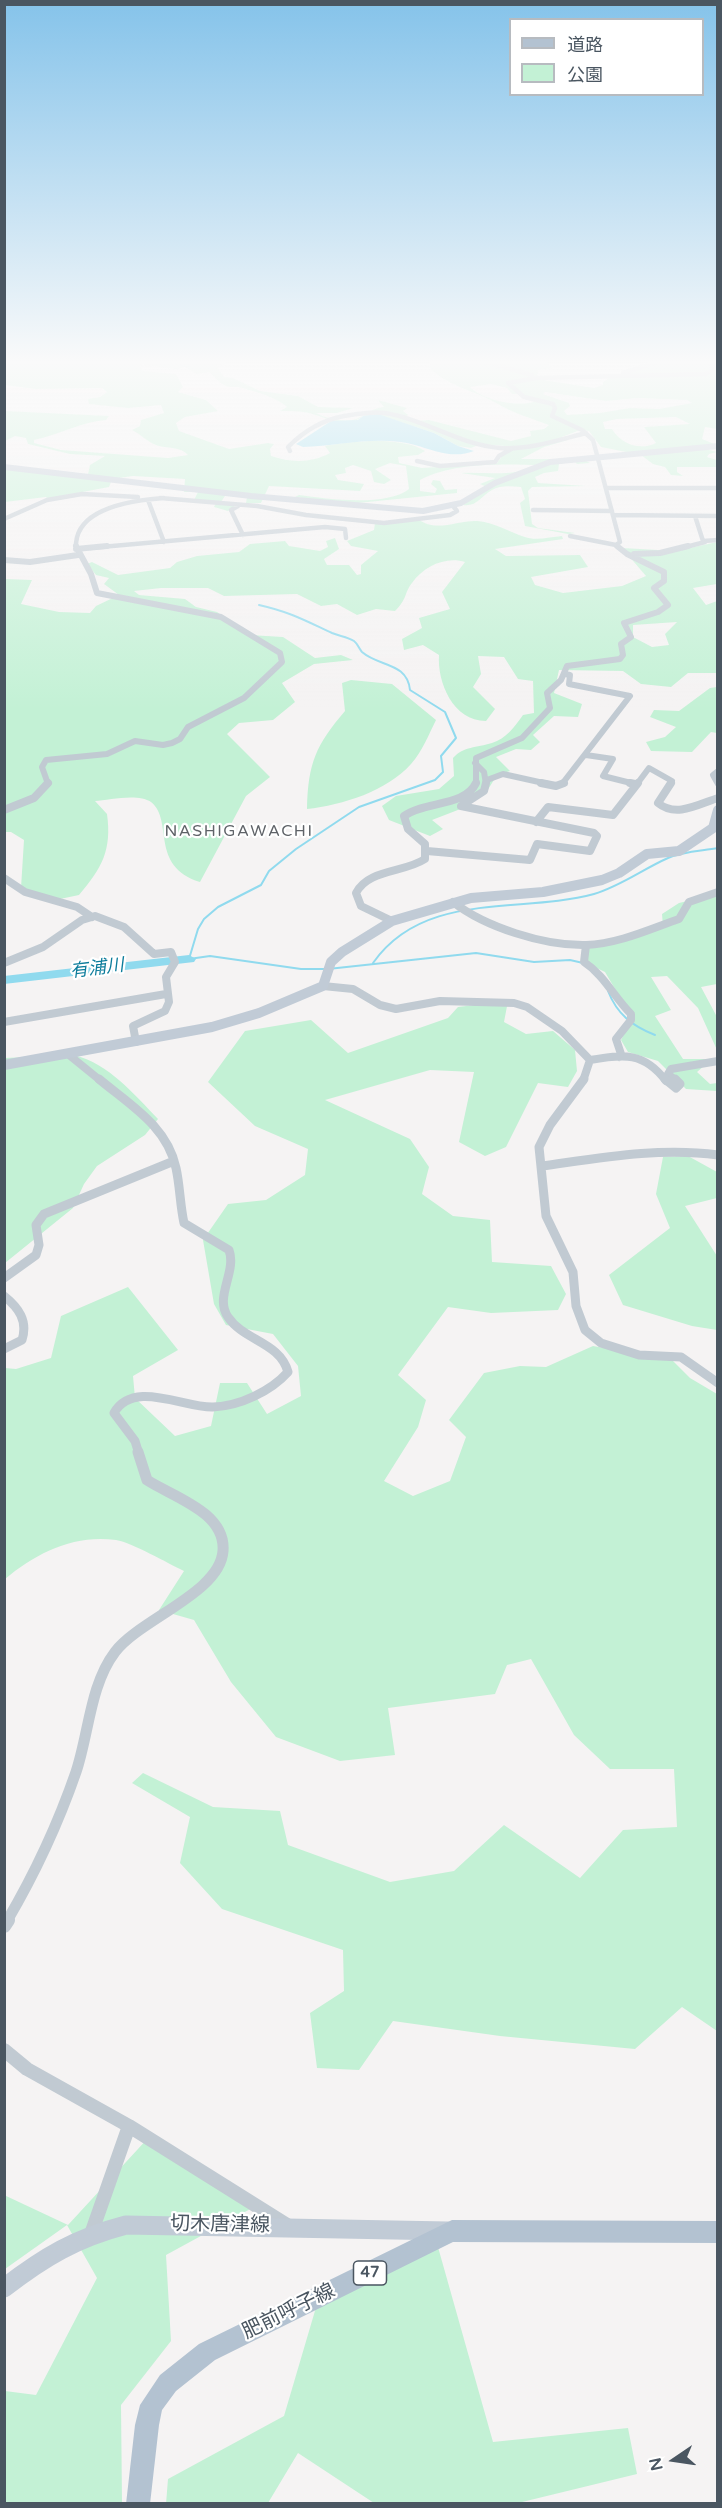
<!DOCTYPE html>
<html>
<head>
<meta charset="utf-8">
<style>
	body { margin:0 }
	#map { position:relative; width:722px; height:2508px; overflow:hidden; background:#f5f3f3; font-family:"Varela Round","Noto Sans JP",sans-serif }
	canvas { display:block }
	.frame { position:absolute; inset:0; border:6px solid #4a5661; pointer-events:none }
	.legend { position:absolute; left:509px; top:18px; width:195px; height:78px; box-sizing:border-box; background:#fff; border:2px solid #b7bbc0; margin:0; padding:8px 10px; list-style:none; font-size:18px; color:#4a5661 }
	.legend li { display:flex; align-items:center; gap:12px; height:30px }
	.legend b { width:30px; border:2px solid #b7bbc0 }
	.north { position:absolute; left:644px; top:2430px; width:60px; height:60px; -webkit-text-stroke:4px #fff; paint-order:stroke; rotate:257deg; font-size:16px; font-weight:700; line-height:24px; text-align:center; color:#4a5661 }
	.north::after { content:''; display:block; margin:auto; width:21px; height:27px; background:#4a5661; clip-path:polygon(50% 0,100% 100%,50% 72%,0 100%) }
</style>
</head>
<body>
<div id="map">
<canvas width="722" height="2508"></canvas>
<div class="frame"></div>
<ul class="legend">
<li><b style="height:8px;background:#b3c2d1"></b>道路</li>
<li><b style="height:16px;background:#c3f1d5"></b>公園</li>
</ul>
<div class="north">N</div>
</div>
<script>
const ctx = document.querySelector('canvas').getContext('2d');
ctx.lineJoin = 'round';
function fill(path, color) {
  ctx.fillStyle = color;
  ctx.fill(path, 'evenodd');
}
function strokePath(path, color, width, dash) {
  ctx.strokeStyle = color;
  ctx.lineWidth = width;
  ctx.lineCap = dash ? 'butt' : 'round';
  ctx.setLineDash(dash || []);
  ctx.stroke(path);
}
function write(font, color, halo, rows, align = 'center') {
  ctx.font = font + ' "Varela Round","Noto Sans JP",sans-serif';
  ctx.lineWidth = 4.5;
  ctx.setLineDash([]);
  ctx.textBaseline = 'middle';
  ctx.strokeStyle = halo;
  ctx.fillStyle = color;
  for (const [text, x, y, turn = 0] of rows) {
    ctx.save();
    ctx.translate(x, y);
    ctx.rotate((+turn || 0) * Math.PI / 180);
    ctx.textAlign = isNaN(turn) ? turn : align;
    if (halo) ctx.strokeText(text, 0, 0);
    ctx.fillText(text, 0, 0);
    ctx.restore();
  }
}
fill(new Path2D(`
	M5,359H216L229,363L216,366L224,377L233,378L260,391L298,396L318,407L353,408L337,413H316C325,418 347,424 358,418C367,414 373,408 384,407L378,400L407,408L403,411L408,415L406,417L415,421L429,420L511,441L531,436L530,431L544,429L549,425C530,418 513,413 496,403C474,390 448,387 429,367L431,363L422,359H544L552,368L538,370L537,379L594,388L603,385V382L612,376H622L654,362L675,359H717L715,366L718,369L717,429L705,427L702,439L717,445L701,448L717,452L709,454L707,457L717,460V467H677V472L683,476L671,475L665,467L653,464L641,455L601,447L589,431L580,430L562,437L568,440L544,447L521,459H583L590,463L577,464L574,461L559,464L558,471L544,473L535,477L538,483L586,486L532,487L528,491L532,524L538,528L575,533L568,534L525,526L520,503L525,499L521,487C511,486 500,485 492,490C481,496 477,507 463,505L489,488L480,484L495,478L461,473C489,472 514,477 539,465C505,464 452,462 420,480V491L435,493L437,489L431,484L433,480L440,481L445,490L457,489V493L348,504L295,497L299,495C328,499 386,507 409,489L406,466L390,463L375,469L391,480L384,484L374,482L371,471L353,465L345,468L346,473L335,475L338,480L364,484L360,491L269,486L261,503H246L247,497L225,496L221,502L235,506L228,511L214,507L216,503L194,500L198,492H184L185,479L133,476L112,479L109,487L67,495L61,500L48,499L46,497L5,502V468L88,474L90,465L105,456L70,454L28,444L26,438L15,436L5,441V411L109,416L106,420C80,422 59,435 34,440V443L61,450L168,458L188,455C180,446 167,449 156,445C148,442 140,434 132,430L140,426L141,420L164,413L161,405L128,408L89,404L88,399L100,397L107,392L102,388L36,389L5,385ZM139,364L175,369L185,367L197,374L209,372C214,376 218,382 224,385C229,388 232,386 238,387C251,390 278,398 287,407L280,411C289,411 300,411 309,413C325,417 347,430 363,416L395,420L434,433L458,446L471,448L481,444L517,447L502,456L497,463L422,468L399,463L398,457L418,455L425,451C403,436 350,441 325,446L330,453C311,463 292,463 271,456L270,449L274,444L268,443L229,449L179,431L176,423L185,417L218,411L206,400L178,392L183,387L176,374L143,371ZM491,384L507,388L512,394H521L536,401C518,408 483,400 470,387ZM545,392L606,401L638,398L687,400L692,403L659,409L630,408L600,413L567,415L564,411L570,406L569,403L543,394ZM676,417L690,424L644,427L656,443C640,451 621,444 612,429H605L603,422L617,419Z
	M418,519C436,533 457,520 477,521C494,522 509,532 525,537C535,541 551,537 562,536L563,539L495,549L506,556L580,555L588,567L531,577L535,585L563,593L622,586L646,576L622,548L676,551L717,542V584L693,588L706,605L717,601V673H688L671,687L641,684L623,671L559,670L554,693L582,704L578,717L554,716L533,735L540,742L531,750L516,749L496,757L510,771L497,775L487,791L463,808L432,820L443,829L430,836L389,820L382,806L396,796L439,789L454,776L453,758C464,746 476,748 492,743C506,739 515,726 523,715L534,713L533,681L518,679L504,657L478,656L481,674L473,687L495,709L486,721C453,721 437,682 439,655L423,645L404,650L402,639L422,628L419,618L450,609L442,592L465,562C446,556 424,566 412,583C404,593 408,598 395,611L376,609L357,615L337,604L321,606L297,594L224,596L208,588H161L134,591L139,595L185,599L196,607L217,612L250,635L283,637L315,658L341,655L353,660L314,664L282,683L295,702L273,720L239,723L227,734L270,777L246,796L200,882C149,866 174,820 151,802C138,793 109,800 95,801L107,814C112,850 102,868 79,895L60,899L21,888L24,840L11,832H5V579L32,580L21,604L59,612L90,613L96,606L119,595L104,584L109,578L96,575L87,564L92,562L118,575L170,568L177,562L197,556L239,552L250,544L285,541L289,546L320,551L328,547L326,541L335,538L339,549L324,559L327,565H349L357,575L361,574V565L378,551L351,546L347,541L374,530L375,523ZM677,622L665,634L669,645L652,647L633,637V625Z
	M351,680L392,684L436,720C429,734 422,752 411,764C387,791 343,805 307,809C308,763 316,745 345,711L342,683Z
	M717,687V733L711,732L692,752L651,751L646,742L665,737L676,727L650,717L654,710L679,711L710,688Z
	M717,894V984L701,987L717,1017V1050L698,1008L667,976L651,977L671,1010L655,1016L683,1059H712L697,1072L710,1084L717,1083V1091L686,1089L658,1061L628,1052L621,1040L635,1014L621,999L605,972L586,963L587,946L663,926L662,914L679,903Z
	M508,1001L504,1022L526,1034L553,1031L575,1050L577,1071L568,1087L538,1083L506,1147L485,1156L459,1142L474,1072L430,1070L325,1100L410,1139L429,1167L422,1194L453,1216L490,1220L492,1262L551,1266L566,1294L558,1310L491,1313L448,1307L398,1375L426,1400L418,1427L384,1481L413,1496L450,1481L466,1437L449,1420L484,1373L520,1366L546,1367L593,1346L672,1360L690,1378L717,1394V2031L682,2007L635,2049L500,2036L393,2021L359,2070L317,2068L310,2013L344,1991L343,1950L222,1909L180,1863L190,1817L132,1783L143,1773L213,1807L280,1811L288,1845L390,1882L454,1871L504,1825L580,1878L623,1830L677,1827L674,1769H610L574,1735L531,1659L507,1665L495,1694L388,1708L395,1755L340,1761L276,1737L231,1682L194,1620L159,1610L184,1571C167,1563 133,1543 116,1540C74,1534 36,1553 5,1579V1368L16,1369L51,1358L61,1316L128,1287L178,1350L133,1376L135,1398L175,1436L211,1426L220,1383H247L267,1414L301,1396L298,1366L273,1334L226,1325L214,1304L203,1240L228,1204L266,1200L305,1175L308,1149L255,1126L208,1082L245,1031L311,1020L348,1053L448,1018L458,1007Z
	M74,1055C109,1064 134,1094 158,1119L145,1135L97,1166L84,1184L73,1208L5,1263V1058Z
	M688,1156L717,1172V1198L685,1206L717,1256V1330L692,1326L623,1305L609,1275L670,1228L656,1194L663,1157Z
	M149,2137L254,2207L166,2255L171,2341L121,2405L122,2503H5V2391L36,2395L97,2278L67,2225L5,2269L4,2195L68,2225Z
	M436,2240L493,2442L628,2428L637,2474L518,2503H374L298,2453L268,2503L166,2504L168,2479L284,2416L317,2304Z`), '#c3f1d5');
fill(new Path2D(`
	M378,414L434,433L458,446L474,451C454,459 435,451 415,445C380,435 339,446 303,447L296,444L331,421L358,420L363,416Z`), '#90daee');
strokePath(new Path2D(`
	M154,359L189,367`), '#90daee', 1.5);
strokePath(new Path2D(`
	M259,605C290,612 304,620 332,633C339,636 348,637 354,641C358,644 359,649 362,652C379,667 407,662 410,690L445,712L456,738L441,756L443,772L435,780L359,807L296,849L269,871L261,885L218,907L204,919L198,929L189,959L210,956L301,969H328L476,953L534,962L570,960L583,963
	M373,963C424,890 521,914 594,894C621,886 643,869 668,858C684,851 702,851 718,848
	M608,991C617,1014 632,1026 655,1035`), '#90daee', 2);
fill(new Path2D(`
	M189,955L196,959L194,962L4,984V976Z`), '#90daee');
strokePath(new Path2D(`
	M430,359H452
	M475,359L532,375
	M623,373L663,360
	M290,451L288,447C304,431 322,420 344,416C357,414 372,411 385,413C424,419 460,445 500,448C529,450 558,440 586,433
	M417,461L440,466L495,462L499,456L513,448
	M606,488H718
	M160,498L257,506L306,515L384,523L450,515L457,511L453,506
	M148,500L164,542
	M238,506L231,510L243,535
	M533,510L612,511
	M613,515L718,516
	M695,516L703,541L718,540
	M4,519L47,500L82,494L138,497
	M570,536L616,545
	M76,548C74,507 136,500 164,498
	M90,548L325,527L345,529L346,538
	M619,548L616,545L620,542L593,440L582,430L552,416L555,408L553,404L524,397L508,383L536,378L706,374L712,370L711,365L718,363
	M682,548L705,542`), '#c1cad2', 4.5);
strokePath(new Path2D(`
	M76,549L107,546
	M634,554L660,553L688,546
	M4,560L30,562L78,555
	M586,755L613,759L603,776L635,784
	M475,763L484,772L486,784
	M718,771L713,775L718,784
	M487,780L503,774L548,784
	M48,784L42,767L46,760L107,754L135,741L163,745L172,743L180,739L188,727L244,698L282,662L280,653L221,617L97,593L91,574L76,546
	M476,784V758L522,738L550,708L547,693L561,680L567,666L620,659L623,655L621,644L631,637L624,623L658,612L668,605L654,588L664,581V572L627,554L617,546
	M562,784L630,696L569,684L570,675L565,674
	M637,784L649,768L672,781L670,784`), '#c1cad2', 6);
strokePath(new Path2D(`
	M541,783L556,786L564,783
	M630,783L635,784
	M671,783L658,803C676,818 699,804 718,798
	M4,810L34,798L48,783
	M536,822L548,807L613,815L638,783
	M427,851L530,860L537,844L590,851L597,836L594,833L461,806L484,791L486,783
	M4,878L25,892L77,907L92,917
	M453,902C485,927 544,946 586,945C618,944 650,929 679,919L689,902L718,892
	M392,921L361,906L356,893C368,869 404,873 425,859V844L408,829L404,816C424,801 465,807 476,783
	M586,945L584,962C604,975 614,997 631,1014V1020L616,1039L621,1054L619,1057
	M4,963L43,947L82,920L95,916L124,927L154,954L171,952L175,962L166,977L169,1002L165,1011L133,1026L136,1042
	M323,986L353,989L380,1005L396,1009L440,1001L514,1003L527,1007L562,1031L590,1060L583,1081
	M4,1022L166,994
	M69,1055L101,1081
	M590,1060C624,1054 644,1052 666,1081
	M676,1081L668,1074L671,1069L718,1061`), '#c1cad2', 8);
strokePath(new Path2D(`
	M99,1079C130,1105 167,1126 176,1168C180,1186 180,1205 184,1223L229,1250C237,1272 214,1297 228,1317C244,1341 280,1342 288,1372C271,1391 240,1406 213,1407C184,1408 133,1379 114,1413L135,1441L139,1454
	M584,1079L550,1125L539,1147L546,1216L573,1272L576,1306L585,1330L601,1343L639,1355L681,1357L718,1383
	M665,1079L676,1088L680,1084L675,1079
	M542,1166C600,1158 659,1147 718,1155
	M4,1278L36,1255L39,1245L36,1225L44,1214L174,1161
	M4,1296C19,1308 28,1321 22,1340L4,1349`), '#c1cad2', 9);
strokePath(new Path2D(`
	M7,1921C34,1875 58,1824 76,1772C89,1733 90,1685 115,1652C140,1619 220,1593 223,1551C226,1512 173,1497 147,1480L138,1452`), '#c1cad2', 11);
strokePath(new Path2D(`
	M4,1926L8,1920
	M4,2050L27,2069L129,2126L287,2225
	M91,2234L129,2126`), '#c1cad2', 14);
strokePath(new Path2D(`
	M4,467L251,496L423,511L461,503L495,483L550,462L718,446`), '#c1cbd6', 6);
strokePath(new Path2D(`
	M4,1065L212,1027L259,1013L323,986L331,962L342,952L392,921L471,898L543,892L602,880L619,873L647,854L679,851L713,828L718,810`), '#c1cbd6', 10);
strokePath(new Path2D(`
	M4,2288C44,2257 76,2238 126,2225L448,2231`), '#c1cbd6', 19);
fill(new Path2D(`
	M452,2220L718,2221V2243L453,2242L215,2360L176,2391L162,2410L159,2425L150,2504H126L135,2425L140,2405L160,2375L199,2344Z`), '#b3c2d1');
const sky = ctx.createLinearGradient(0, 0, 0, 710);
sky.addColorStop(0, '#85c3ea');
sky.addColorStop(0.51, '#fafafa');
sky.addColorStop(1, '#fafafa00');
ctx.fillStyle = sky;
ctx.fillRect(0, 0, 722, 710);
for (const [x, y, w] of [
	[370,2273,33]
]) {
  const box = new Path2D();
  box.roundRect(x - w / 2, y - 12, w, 24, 4.5);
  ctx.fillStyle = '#fff';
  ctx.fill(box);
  strokePath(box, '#4a5661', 1.5);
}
write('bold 15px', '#4a5661', null, [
	["47",370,2273]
]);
ctx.letterSpacing = '1.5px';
write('16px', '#5f6368', '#fff', [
	["NASHIGAWACHI",239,832]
]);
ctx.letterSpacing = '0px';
write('italic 18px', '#0c7c9b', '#fff', [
	["有浦川",97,969,-7]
]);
write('20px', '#4a5661', '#fff', [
	["切木唐津線",220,2225,1],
	["肥前呼子線",289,2312,-26]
]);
</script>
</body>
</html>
